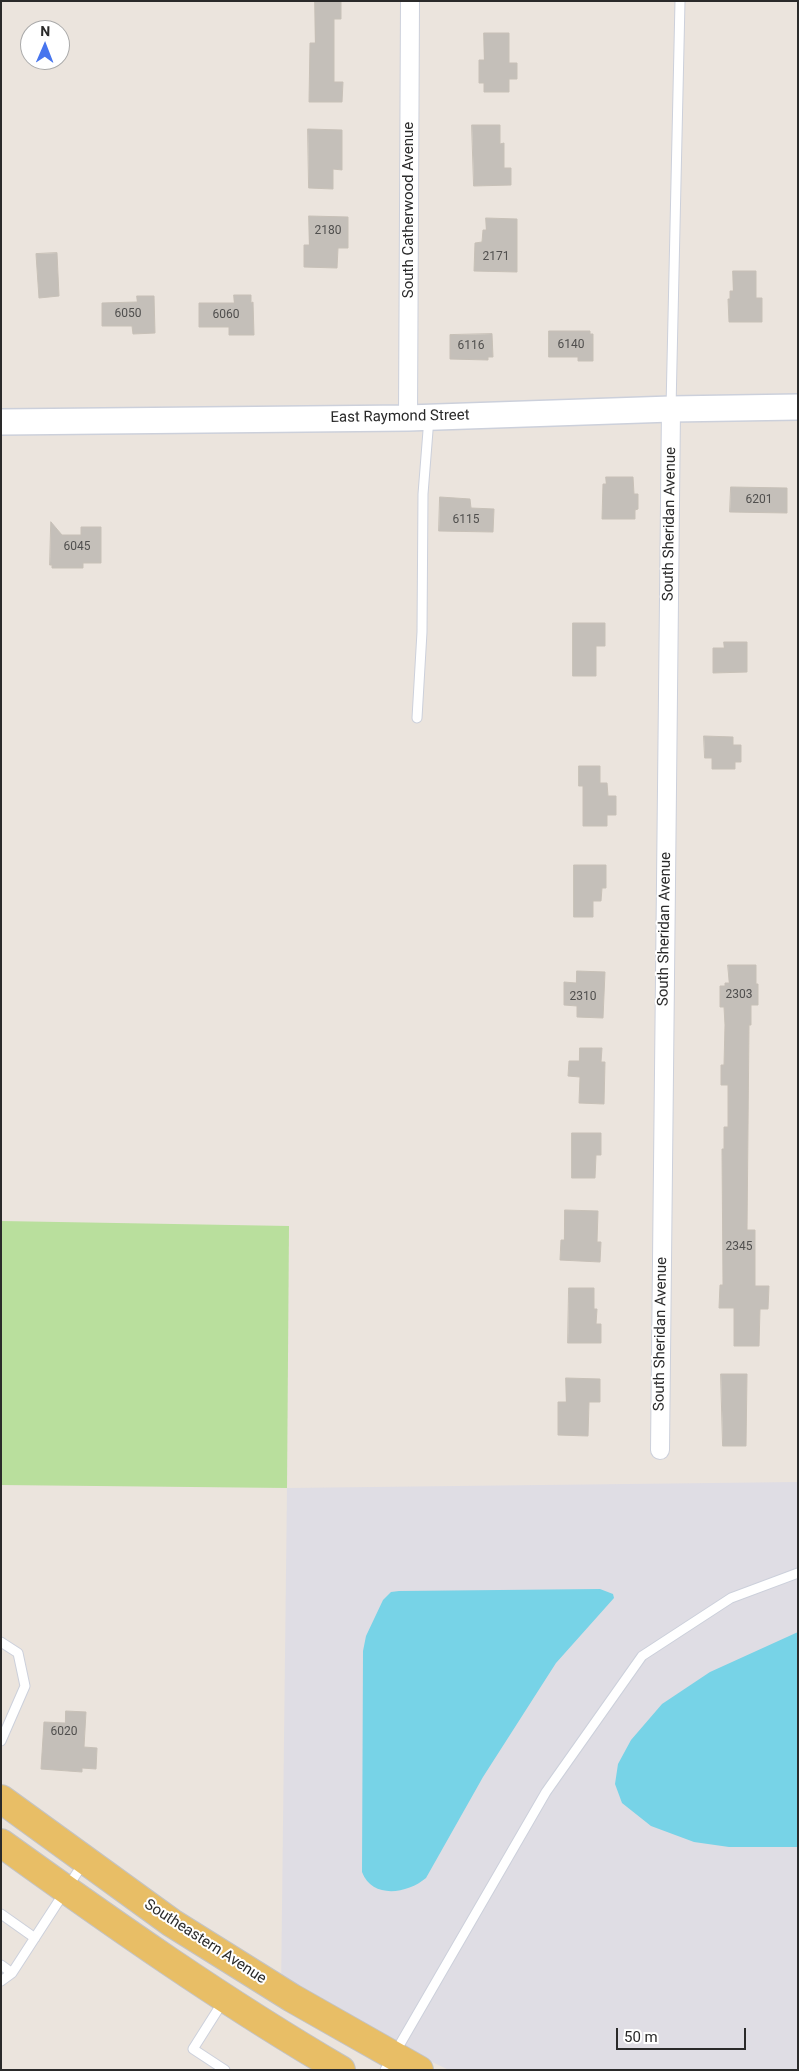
<!DOCTYPE html>
<html>
<head>
<meta charset="utf-8">
<style>
	body { margin:0 }
	#map { position:relative; width:799px; height:2071px; overflow:hidden; background:#ebe4dd; font-family:Roboto,sans-serif }
	canvas { display:block }
	.frame { position:absolute; inset:0; border:2px solid #2a2a2a; pointer-events:none }
	.north { position:absolute; left:20px; top:20px; width:50px; height:50px; box-sizing:border-box; background:#fff; border:1px solid #aaa; border-radius:50%; rotate:1deg; font-size:14px; font-weight:700; line-height:20px; text-align:center; color:#2a2a2a }
	.north::after { content:''; display:block; margin:auto; width:18px; height:22px; background:#4775ee; clip-path:polygon(50% 0,100% 100%,50% 72%,0 100%) }
	.scale { position:absolute; left:616px; top:2028px; width:130px; height:22px; box-sizing:border-box; border:2px solid #2a2a2a; border-top:0; padding-left:6px; font-size:15px; line-height:18px; white-space:nowrap; color:#2a2a2a; -webkit-text-stroke:4px #fff; paint-order:stroke }
</style>
</head>
<body>
<div id="map">
<canvas width="799" height="2071"></canvas>
<div class="frame"></div>
<div class="north">N</div>
<div class="scale">50 m</div>
</div>
<script>
const ctx = document.querySelector('canvas').getContext('2d');
ctx.lineJoin = 'round';
function fill(path, color) {
  ctx.fillStyle = color;
  ctx.fill(path, 'evenodd');
}
function strokePath(path, color, width, dash) {
  ctx.strokeStyle = color;
  ctx.lineWidth = width;
  ctx.lineCap = dash ? 'butt' : 'round';
  ctx.setLineDash(dash || []);
  ctx.stroke(path);
}
function write(font, color, halo, rows, align = 'center') {
  ctx.font = font + ' Roboto,sans-serif';
  ctx.lineWidth = 4;
  ctx.setLineDash([]);
  ctx.textBaseline = 'middle';
  ctx.strokeStyle = halo;
  ctx.fillStyle = color;
  for (const [text, x, y, turn = 0] of rows) {
    ctx.save();
    ctx.translate(x, y);
    ctx.rotate((+turn || 0) * Math.PI / 180);
    ctx.textAlign = isNaN(turn) ? turn : align;
    if (halo) ctx.strokeText(text, 0, 0);
    ctx.fillText(text, 0, 0);
    ctx.restore();
  }
}
fill(new Path2D(`
	M798,1482V2070H449L281,1991L287,1488Z`), '#dfdde4');
fill(new Path2D(`
	M1,1221L289,1226L287,1488L1,1485Z`), '#b9df9d');
fill(new Path2D(`
	M600,1589L613,1594L614,1598L556,1663L483,1777L426,1878C407,1894 372,1899 362,1872L363,1651L366,1636L383,1600L391,1592L399,1591Z
	M798,1632V1847H729L694,1842L651,1826L622,1803L615,1784L618,1764L631,1740L662,1704L710,1672Z`), '#77d3e7');
const building = new Path2D(`
	M315,1H341V19H334V82H343L342,102H309L310,43H315Z
	M484,33H509V63H517V79H509V92H484V83H479V60H484Z
	M472,125H500V144L504,143V168H511V185L474,186Z
	M308,129L342,130V170L333,169V189L309,188Z
	M309,216L348,217V248H338L337,268L304,267V245H309Z
	M486,218L517,219V272L474,271L475,243L482,242L483,230H486Z
	M57,253L59,296L39,298L36,254Z
	M733,271H756V298H762V322H729L728,299H730V291H733Z
	M234,295H251V303L253,302L254,335H229V327H199V303H234Z
	M137,296H154L155,333L133,334L132,326H102V303L137,302Z
	M549,331H590V334H593V361H578V357H549Z
	M492,334L493,357H488V360L450,359V335Z
	M606,477H633L634,494H638V509L635,510V519H602L603,484H606Z
	M731,487L787,488V513L730,512Z
	M440,497L470,499L471,508L494,509L493,532L439,531Z
	M51,522L62,535H81V527H101V563H83V568H52V565H50Z
	M573,623H605V646H596V676H573Z
	M724,642H747V672L713,673V648H724Z
	M704,736L733,737V745H741V762H735V769H712V758H705Z
	M579,766H600V783H607L608,796H616V815H607V826H583V786H579Z
	M574,865H606V888H602L601,901H593V917H574Z
	M728,965H756V984H758V1005H751V1025H749L747,1230H755V1286H769L768,1309H760L759,1346H734V1308H719L720,1285H723L722,1149H724V1127H728V1085H721V1065H724L725,1025L724,1007H720V986H725V983H729Z
	M577,971L605,972L603,1018L577,1017V1006L564,1005V982L576,983Z
	M580,1048H602L601,1062H605L604,1104L579,1103L580,1077L568,1076L569,1061H579Z
	M572,1133H601V1155H596L595,1178H572Z
	M565,1210L598,1211L597,1242H601L600,1262L560,1260L561,1240H564Z
	M569,1288H594V1309H597L596,1324H601V1343H568Z
	M721,1374H747L746,1446H723Z
	M566,1378L600,1379V1402H589L588,1436L558,1435V1402H566Z
	M66,1711L86,1712L84,1747L97,1748L96,1769L82,1768V1772L41,1769L44,1722L65,1723Z`);
fill(building, '#c4bfb9');
strokePath(building, '#c7c0b7', 1);
const service = new Path2D(`
	M671,408L680,1
	M417,718L422,632L423,494L429,418
	M1,1642L18,1653L25,1686L1,1741
	M1,1914L35,1938
	M1,1965L12,1973L84,1862
	M1,1981L12,1973
	M224,2000L193,2049L225,2070
	M385,2070L546,1792L642,1656L731,1598L798,1573`);
const minor = new Path2D(`
	M408,418L410,1
	M660,1450L671,409`);
const secondary = new Path2D(`
	M1,422L408,418L671,409L798,407`);
const primary = new Path2D(`
	M1,1799L172,1923L292,1998L419,2070
	M1,1843C112,1923 223,2001 341,2070`);
strokePath(service, '#ccd0db', 11);
strokePath(minor, '#ccd0db', 20);
strokePath(secondary, '#ccd0db', 28);
strokePath(primary, '#c3c3c3', 30);
strokePath(service, '#fff', 9);
strokePath(minor, '#fff', 18);
strokePath(secondary, '#fff', 25);
strokePath(primary, '#e8be66', 28);
write('12px', '#504f4e', null, [
	["2180",328,231],
	["2171",496,257],
	["6050",128,314],
	["6060",226,315],
	["6140",571,345],
	["6116",471,346],
	["6201",759,500],
	["6115",466,520],
	["6045",77,547],
	["2303",739,995],
	["2310",583,997],
	["2345",739,1247],
	["6020",64,1732]
]);
write('15px', '#2a2a2a', '#fff', [
	["South Catherwood Avenue",409,210,-90],
	["East Raymond Street",400,417,-1],
	["South Sheridan Avenue",670,524,-89],
	["South Sheridan Avenue",665,929,-89],
	["South Sheridan Avenue",661,1334,-89],
	["Southeastern Avenue",205,1942,33]
]);
</script>
</body>
</html>
